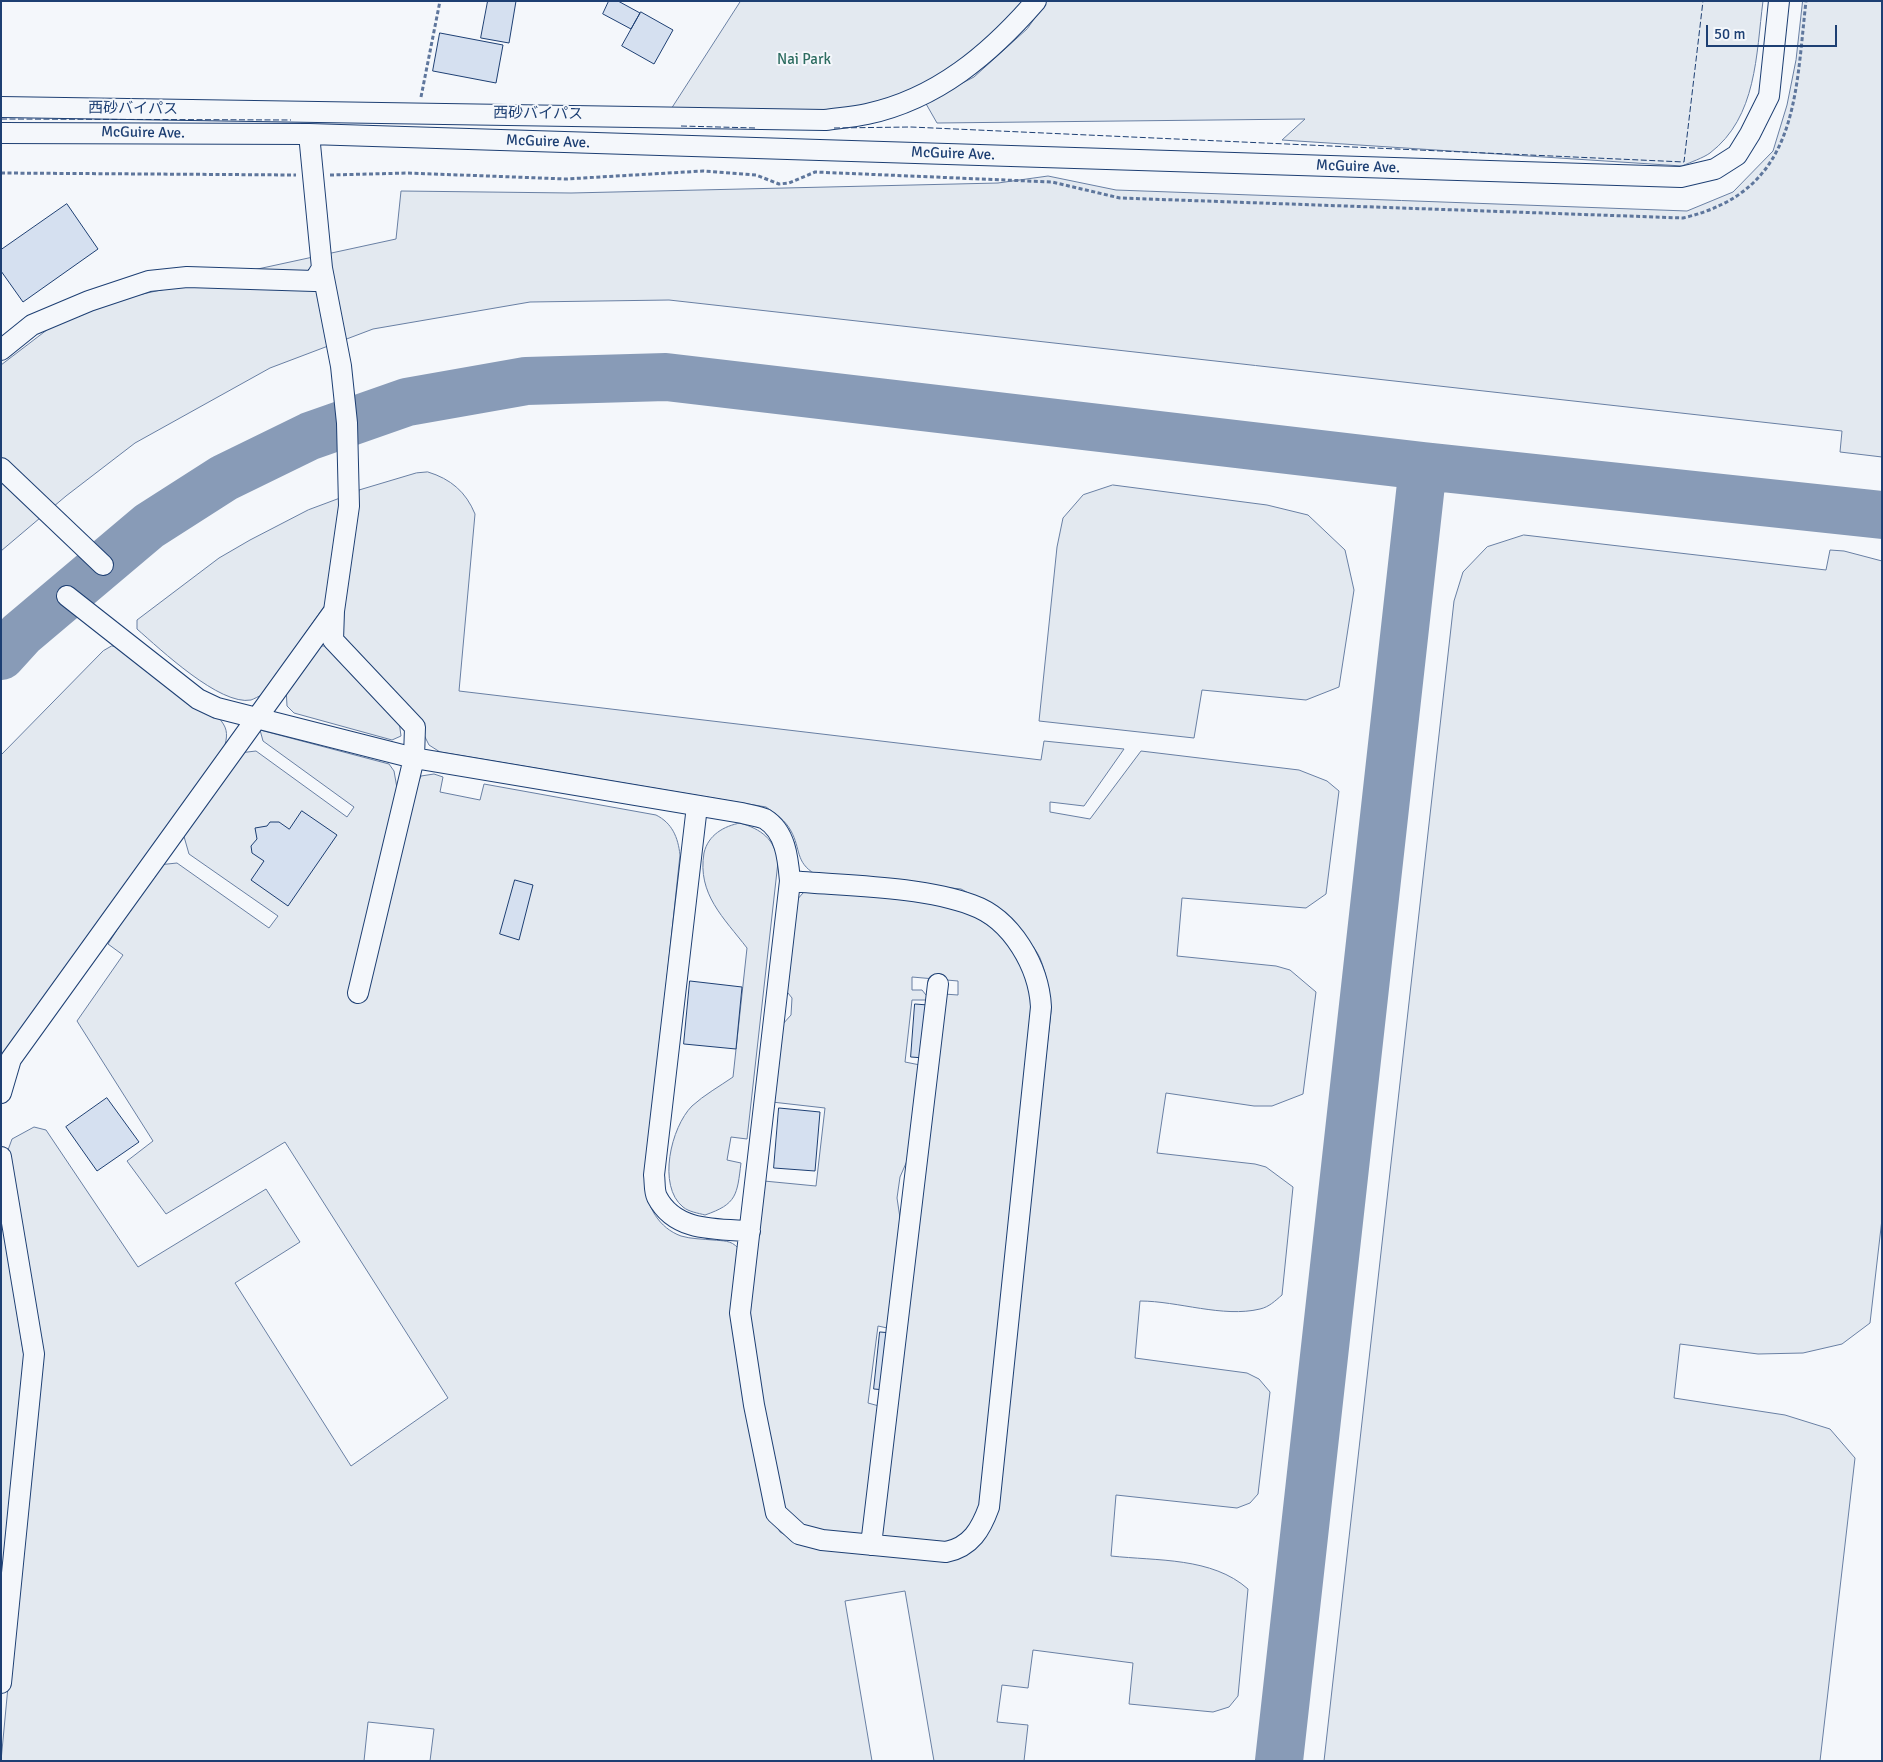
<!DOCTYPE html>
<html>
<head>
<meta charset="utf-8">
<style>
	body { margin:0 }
	#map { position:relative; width:1883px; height:1762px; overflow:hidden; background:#f4f7fb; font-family:Signika,sans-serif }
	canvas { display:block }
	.frame { position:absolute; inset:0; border:2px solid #1d3f73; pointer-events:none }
	.scale { position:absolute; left:1706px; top:25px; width:131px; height:22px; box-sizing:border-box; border:2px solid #1d3f73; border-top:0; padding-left:6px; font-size:15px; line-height:18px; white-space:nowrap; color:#1d3f73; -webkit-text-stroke:4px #f4f7fb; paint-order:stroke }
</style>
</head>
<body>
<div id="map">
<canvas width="1883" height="1762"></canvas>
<div class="frame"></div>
<div class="scale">50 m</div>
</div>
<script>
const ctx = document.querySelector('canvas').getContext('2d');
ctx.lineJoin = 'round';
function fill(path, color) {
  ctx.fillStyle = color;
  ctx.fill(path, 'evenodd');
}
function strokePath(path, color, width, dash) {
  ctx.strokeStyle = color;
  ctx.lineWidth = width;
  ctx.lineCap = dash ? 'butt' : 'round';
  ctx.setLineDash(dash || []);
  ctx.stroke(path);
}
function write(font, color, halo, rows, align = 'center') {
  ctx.font = font + ' Signika,"Noto Sans JP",sans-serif';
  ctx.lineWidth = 4;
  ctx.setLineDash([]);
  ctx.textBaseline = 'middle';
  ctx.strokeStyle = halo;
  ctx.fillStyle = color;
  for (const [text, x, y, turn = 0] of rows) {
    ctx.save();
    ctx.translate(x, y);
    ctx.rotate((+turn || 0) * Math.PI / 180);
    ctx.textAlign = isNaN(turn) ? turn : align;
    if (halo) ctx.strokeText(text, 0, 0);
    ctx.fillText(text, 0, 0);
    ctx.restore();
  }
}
const green = new Path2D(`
	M741,1H1036L982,56L868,114L667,116Z
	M1047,1H1763C1756,55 1757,117 1710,153C1703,158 1691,162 1682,166L1282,140L1305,119L937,123L925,102L974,77L1027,29Z
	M1803,1H1882V457L1840,452L1842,431L669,300L530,302L373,329L270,368L135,443L66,496L1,551V365L52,326L124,298L396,239L401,191L571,193L998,183L1048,176L1116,190L1687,211L1733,192L1773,151L1787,105L1796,60Z
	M428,472C451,479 466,492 475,514L459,691L1041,760L1044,741L1124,749L1084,806L1050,802V812L1090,819L1141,751L1299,770L1327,781L1339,791L1326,894L1306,908L1182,898L1177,956L1276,966L1290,970L1316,992L1303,1094L1272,1106H1254L1166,1093L1157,1153L1255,1164L1266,1167L1293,1187L1282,1295C1275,1301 1269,1307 1260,1309C1223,1318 1178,1301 1140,1301L1135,1358L1247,1373L1259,1379L1270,1392L1258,1494L1250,1503L1237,1508L1116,1495L1111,1556C1157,1561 1212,1557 1248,1589L1238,1696L1229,1707L1213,1712L1129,1704L1133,1663L1033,1650L1028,1688L1002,1685L997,1722L1028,1725L1024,1761H934L905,1591L845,1601L872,1761H430L434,1729L368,1722L364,1761H1L40,1346L8,1150L12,1139L34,1127L46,1130L138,1267L266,1189L300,1242L235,1283L351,1466L448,1398L285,1142L166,1214L127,1161L153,1141L77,1021L123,955L108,944L158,865L177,863L269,928L278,916L189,854L183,833L239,753L256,751L347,817L354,807L263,741L260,730L389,764L394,771L397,788L348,994L362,999L416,787L421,776L434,774L443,777L440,792L480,800L484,784L656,815C672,823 678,837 680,855L645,1184C647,1207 659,1228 681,1236C691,1239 703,1239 713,1240C723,1241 731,1240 738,1248L771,1515L780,1532L805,1546L945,1562C974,1553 985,1546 994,1516L1051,1011C1049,993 1047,975 1040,958C1028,932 986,902 961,889L815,874C795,862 801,849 791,831C786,821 776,814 766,807L440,752L429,745L423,733L345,640L340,630L359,490L416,473Z
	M1113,485L1267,505L1308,515L1345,550L1354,590L1339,687L1306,700L1202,690L1194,738L1039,721L1057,547L1063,518L1083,495Z
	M341,498L328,601L262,695C259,696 254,699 251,700C220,706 160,649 137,629V620L219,558L250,540L308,510Z
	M1524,535L1826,570L1830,550L1844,551L1882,561V1219L1870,1323L1842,1344L1803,1353L1758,1354L1680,1344L1674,1398L1785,1415L1830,1429L1855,1458L1820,1761H1324L1454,601L1463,572L1487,547Z
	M112,646L120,647L218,717C227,727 228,733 225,745L1,1067V755L103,651Z
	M323,646H332L399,721L401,736L392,740L294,713L287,706L286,687L314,649Z
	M740,823C761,829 775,839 778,862L747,1139L731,1137L727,1160L741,1163C737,1195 737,1204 705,1215C698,1213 689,1212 683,1207C657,1186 671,1127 692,1106C704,1095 720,1086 733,1077L747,948C724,918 697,894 704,853C708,835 724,826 740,823Z
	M810,890L937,903C968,909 1004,930 1019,959C1024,969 1028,981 1033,992L983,1505L957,1544L889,1541L881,1535L944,994L958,995V981L912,977V990H922L930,1000H912L905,1062L920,1065L910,1154L900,1177L897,1198L902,1231L892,1329L878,1326L868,1403L879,1406L869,1527L859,1538L816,1533L795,1522L782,1504L753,1350L749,1315L764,1181L816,1186L825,1108L772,1102L782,1025L791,1015L792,998L784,988L796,901L803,893Z
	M1,1209L25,1363L1,1602Z`);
fill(green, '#e3e9f0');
strokePath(green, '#687fa3', 1);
strokePath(new Path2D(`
	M1,656L21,634L149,526L224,478L310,436L407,402L526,381L666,377L1423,466L1882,515
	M1279,1761L1423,466`), '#889bb7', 48);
const building = new Path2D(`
	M488,1H516L509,43L481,38Z
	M609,1H618L640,13L631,29L603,14Z
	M641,12L673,30L654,64L622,46Z
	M440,33L503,45L496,83L433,71Z
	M67,204L98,249L23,302L1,271V250Z
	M302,811L337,835L288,906L251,880L264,861L252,853L251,846L257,839L255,828L267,826L270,822H279L289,829Z
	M515,880L533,885L519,940L500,934Z
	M690,981L742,987L736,1049L684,1044Z
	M915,1004L928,1005L924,1058L911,1057Z
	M107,1098L139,1142L97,1171L66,1127Z
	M779,1108L820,1112L815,1171L774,1168Z
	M880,1332L892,1333L885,1390L874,1389Z`);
fill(building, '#d5e0f0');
strokePath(building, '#1d3f73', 1);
const minor = new Path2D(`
	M1,107L825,120C839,118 853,117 867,114C937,99 990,54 1036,1
	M1,133L309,134L1681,177L1715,169L1737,155L1750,134L1769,96L1779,1
	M322,268L341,366L347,423L349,506L334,611L333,640L415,727L414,758L358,993
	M1,350L32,325L89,301L149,281L187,277L314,281L322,268L309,134
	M1,468L103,565
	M67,596L198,699L217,708L414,758L742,813C749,815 759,816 765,819C786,832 788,859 790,881L740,1313L754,1405L776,1513L799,1534L822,1540L946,1552C971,1547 981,1529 989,1507L1041,1007C1039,967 1012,919 972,905C921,886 845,886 790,881
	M697,806L654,1175C655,1181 654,1191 657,1197C675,1232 716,1229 750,1231
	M1,1093L11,1059L334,611
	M1,1157L34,1354L1,1683
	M871,1545C895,1358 914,1171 938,984`);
strokePath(minor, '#1d3f73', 22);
strokePath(new Path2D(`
	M421,97L440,1
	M1,173L296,175
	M330,175L408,173L566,179L703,171L756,175L779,184L789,183L815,172L1052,182L1120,198L1683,218C1798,191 1795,99 1806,1`), '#5e769c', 3, [4, 2.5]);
strokePath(minor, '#f4f7fb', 20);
strokePath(new Path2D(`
	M1,119L291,120
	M681,126L756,128
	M834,128L911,127L1684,162L1703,1`), '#1d3f73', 1, [6, 2.5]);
write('15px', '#2c6c60', '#f4f7fb', [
	["Nai Park",804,60]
]);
write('15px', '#1d3f73', '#f4f7fb', [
	["西砂バイパス",133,109,1],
	["西砂バイパス",538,114,1],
	["McGuire Ave.",143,133,1],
	["McGuire Ave.",548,142,2],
	["McGuire Ave.",953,154,2],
	["McGuire Ave.",1358,167,2]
]);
</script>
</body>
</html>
